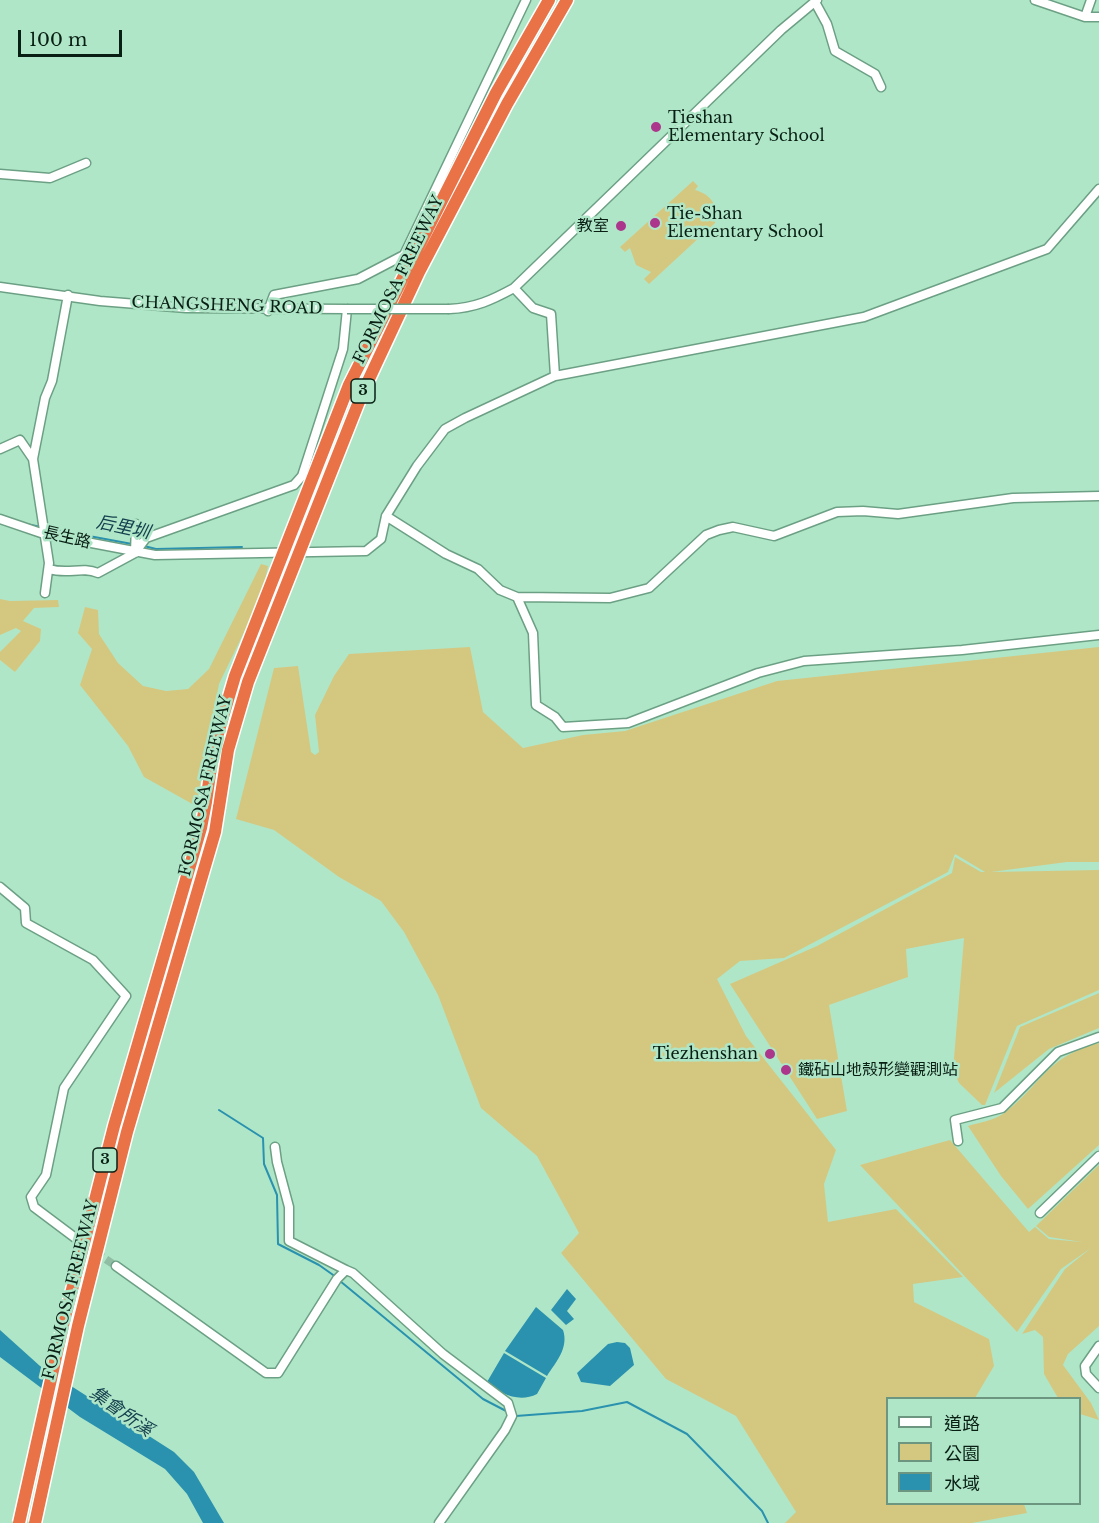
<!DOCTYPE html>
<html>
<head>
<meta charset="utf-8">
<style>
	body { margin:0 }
	#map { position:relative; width:1099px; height:1523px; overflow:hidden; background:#b0e6c8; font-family:"Libre Baskerville","Noto Sans TC",serif }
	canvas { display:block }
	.legend { position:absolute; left:886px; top:1397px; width:195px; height:108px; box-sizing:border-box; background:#b0e6c8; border:2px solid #6d9680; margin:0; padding:8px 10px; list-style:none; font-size:18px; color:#091f14 }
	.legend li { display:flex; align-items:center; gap:12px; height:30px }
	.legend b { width:30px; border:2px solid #6d9680 }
	.scale { position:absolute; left:18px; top:30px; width:104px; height:27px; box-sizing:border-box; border:3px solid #091f14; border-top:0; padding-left:8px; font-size:18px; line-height:21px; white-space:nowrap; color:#091f14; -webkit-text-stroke:4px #b0e6c8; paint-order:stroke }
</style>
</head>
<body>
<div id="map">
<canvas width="1099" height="1523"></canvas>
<ul class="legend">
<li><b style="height:8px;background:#fff"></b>道路</li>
<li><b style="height:16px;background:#d4c881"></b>公園</li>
<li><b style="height:16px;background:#2a92ae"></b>水域</li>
</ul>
<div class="scale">100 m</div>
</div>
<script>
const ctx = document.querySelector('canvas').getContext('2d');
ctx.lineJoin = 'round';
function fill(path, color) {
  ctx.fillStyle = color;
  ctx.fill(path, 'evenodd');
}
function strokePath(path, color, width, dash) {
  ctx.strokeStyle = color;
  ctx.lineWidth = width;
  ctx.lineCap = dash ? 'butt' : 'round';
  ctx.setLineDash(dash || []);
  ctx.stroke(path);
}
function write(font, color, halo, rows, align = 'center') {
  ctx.font = font + ' "Libre Baskerville","Noto Sans TC",serif';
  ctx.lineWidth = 5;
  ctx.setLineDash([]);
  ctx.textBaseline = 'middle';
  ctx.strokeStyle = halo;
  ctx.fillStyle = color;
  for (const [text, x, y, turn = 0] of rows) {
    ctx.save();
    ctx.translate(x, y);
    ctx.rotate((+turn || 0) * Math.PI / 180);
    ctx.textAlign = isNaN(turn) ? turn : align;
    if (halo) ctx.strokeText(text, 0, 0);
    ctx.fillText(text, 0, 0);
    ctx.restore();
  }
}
fill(new Path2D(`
	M693,181L698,186L695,190C711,194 720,207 715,223L649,284L644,279L651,272L636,265L630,248L625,252L620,247Z
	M261,564L268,566L262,595L219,684L196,806L144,777L128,746L80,685L92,649L78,633L85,607L98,610L99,634L118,663L143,686L166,691L188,689L209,669Z
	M0,599L10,601L58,600L59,607L34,608L23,621L41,629L40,641L15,672L0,660V652L21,631L16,628L0,635Z
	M470,647L483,712L523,748L583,735L625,731L777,681L1099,647V862H1067L991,872L1099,870V990L1017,1026L985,1105H982L959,1083L953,1070L964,938L906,949L908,977L829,1005L847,1111L817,1119L730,984L817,946L952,873L955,857L981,872H985L955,854L948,872L784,958L740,961L717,979L746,1036L836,1150L824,1184L828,1222L896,1209L963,1277L913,1284L914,1302L989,1339L994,1366L975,1398H888V1504H1024L1027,1513L972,1523H785L796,1512L736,1416L666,1379L561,1253L579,1233L537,1156L481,1108L438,995L404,932L381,901L339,877L274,830L236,819L274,668L298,666L311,752L315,755L319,752L315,715L334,676L349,654Z
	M1099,993V1028L1049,1049L994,1093L1020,1027Z
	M1099,1043V1145L1028,1209L1001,1176L968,1126C978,1123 994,1120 1003,1114C1043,1084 1044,1058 1099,1043Z
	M950,1140L1029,1232L1035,1227L1049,1239L1082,1242L1049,1237L1036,1226L1099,1165V1326L1068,1354L1063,1365L1091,1403L1099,1420L1080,1414V1398H1058L1044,1374L1043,1337L1035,1330L1022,1334L1065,1269L1091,1248L1061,1269L1017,1332L860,1165Z`), '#d4c881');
fill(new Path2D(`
	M567,1289L576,1299L567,1311L574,1319L566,1325L551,1310Z
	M536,1307L563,1330C569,1348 556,1362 547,1376L505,1351Z
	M0,1330L40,1366L174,1452L194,1472L224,1523H203L187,1494L165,1469L80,1417L0,1357Z
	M617,1342L625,1343L630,1348L634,1365L610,1386L581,1382L577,1373L608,1344Z
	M504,1353L546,1378L537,1394C519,1403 500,1394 487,1382Z`), '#2a92ae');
strokePath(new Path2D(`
	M26,524L41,527
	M46,528L132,544
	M144,546L156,549L242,547
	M219,1110L263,1138L264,1164L277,1195L278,1244L319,1265L336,1277
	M340,1281L483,1399L508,1412
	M516,1416L582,1411L627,1402L687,1434L762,1511L768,1523`), '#2a92ae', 2);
strokePath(new Path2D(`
	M86,1246L116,1266`), '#8fbea4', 8, [8, 4]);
const minor = new Path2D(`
	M1035,0L1085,17H1099
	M815,2L827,24L835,51L875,74L881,87
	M1085,17L1091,0
	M0,174L50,178L86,163
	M0,287L100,301L186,308L347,309L343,349L302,476L294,485L146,538L135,553L98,573C81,566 69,575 49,569
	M514,288L533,308L551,314L555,376
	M449,309C475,308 492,300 514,288L781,30L817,0
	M268,311L274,295L358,279L404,255L526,0
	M0,449L20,440L33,459
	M386,516L446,554L478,569L500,590L517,597L533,633L536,705L555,717L563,727L628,723L758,673L804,661L962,650L1099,635
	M0,519L44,534L155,555L366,551L381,539L386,516L417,466L445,429L465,418L555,376L864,317L1047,249L1099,189
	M135,553L136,524
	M45,593L49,563L33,459L45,398L52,381L68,295
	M517,597L610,598L649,588L706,535L719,530L733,527L774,536L837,512L863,511L898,514L1013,498L1099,496
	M0,887L25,908L26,923L93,960L126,996L64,1088L46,1175L31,1197L34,1207L86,1246
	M958,1141L955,1120L1002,1108L1058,1052L1099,1037
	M275,1147L277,1162L289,1207V1241L346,1270
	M1040,1213L1099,1156
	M116,1266L266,1373H278L337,1279L346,1270L353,1273L443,1354L508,1403L512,1416L505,1430L439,1523
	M1099,1346L1085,1366L1086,1374L1099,1388`);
const highway = new Path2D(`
	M206,802L214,747L235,676L349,385L496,93L549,0
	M219,807L228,750L248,682L362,394L419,272L507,104L567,0`);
strokePath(minor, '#6ca084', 11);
strokePath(highway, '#fff', 15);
strokePath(minor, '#fff', 8);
strokePath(highway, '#e97247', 12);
const minorBridge = new Path2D(`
	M347,309H449`);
const highwayBridge = new Path2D(`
	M19,1523L64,1321L114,1126L201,828L206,802
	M35,1523L78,1326L127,1132L215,832L219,807`);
strokePath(minorBridge, '#6ca084', 11, []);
strokePath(highwayBridge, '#fff', 15, []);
strokePath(minorBridge, '#fff', 8);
strokePath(highwayBridge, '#e97247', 12);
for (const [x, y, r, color] of [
	[656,127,6,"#ad368d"],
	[655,223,6,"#ad368d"],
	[621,226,6,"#ad368d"],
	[770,1054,6,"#ad368d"],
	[786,1070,6,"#ad368d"]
]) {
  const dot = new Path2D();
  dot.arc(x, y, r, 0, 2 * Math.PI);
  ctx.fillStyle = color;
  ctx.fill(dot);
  strokePath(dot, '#b0e6c8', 2);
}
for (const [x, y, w] of [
	[363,391,24],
	[105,1160,24]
]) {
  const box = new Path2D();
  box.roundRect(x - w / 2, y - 12, w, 24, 4.5);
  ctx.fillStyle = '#b0e6c8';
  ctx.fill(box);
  strokePath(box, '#091f14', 1.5);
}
write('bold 15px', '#091f14', null, [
	["3",363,391],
	["3",105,1160]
]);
write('16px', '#091f14', '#b0e6c8', [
	["Tieshan",668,118],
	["Elementary School",668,136],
	["Tie-Shan",667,214],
	["Elementary School",667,232],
	["教室",609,226,"right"],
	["Tiezhenshan",758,1054,"right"],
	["鐵砧山地殼形變觀測站",798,1070]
], 'left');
write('16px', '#091f14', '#b0e6c8', [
	["FORMOSA FREEWAY",399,280,-64],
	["CHANGSHENG ROAD",227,306,2],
	["長生路",67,538,13],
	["FORMOSA FREEWAY",206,786,-77],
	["FORMOSA FREEWAY",71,1290,-76]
]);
write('italic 18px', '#16414e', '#b0e6c8', [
	["后里圳",123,528,12],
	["集會所溪",121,1412,35]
]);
</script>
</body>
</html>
